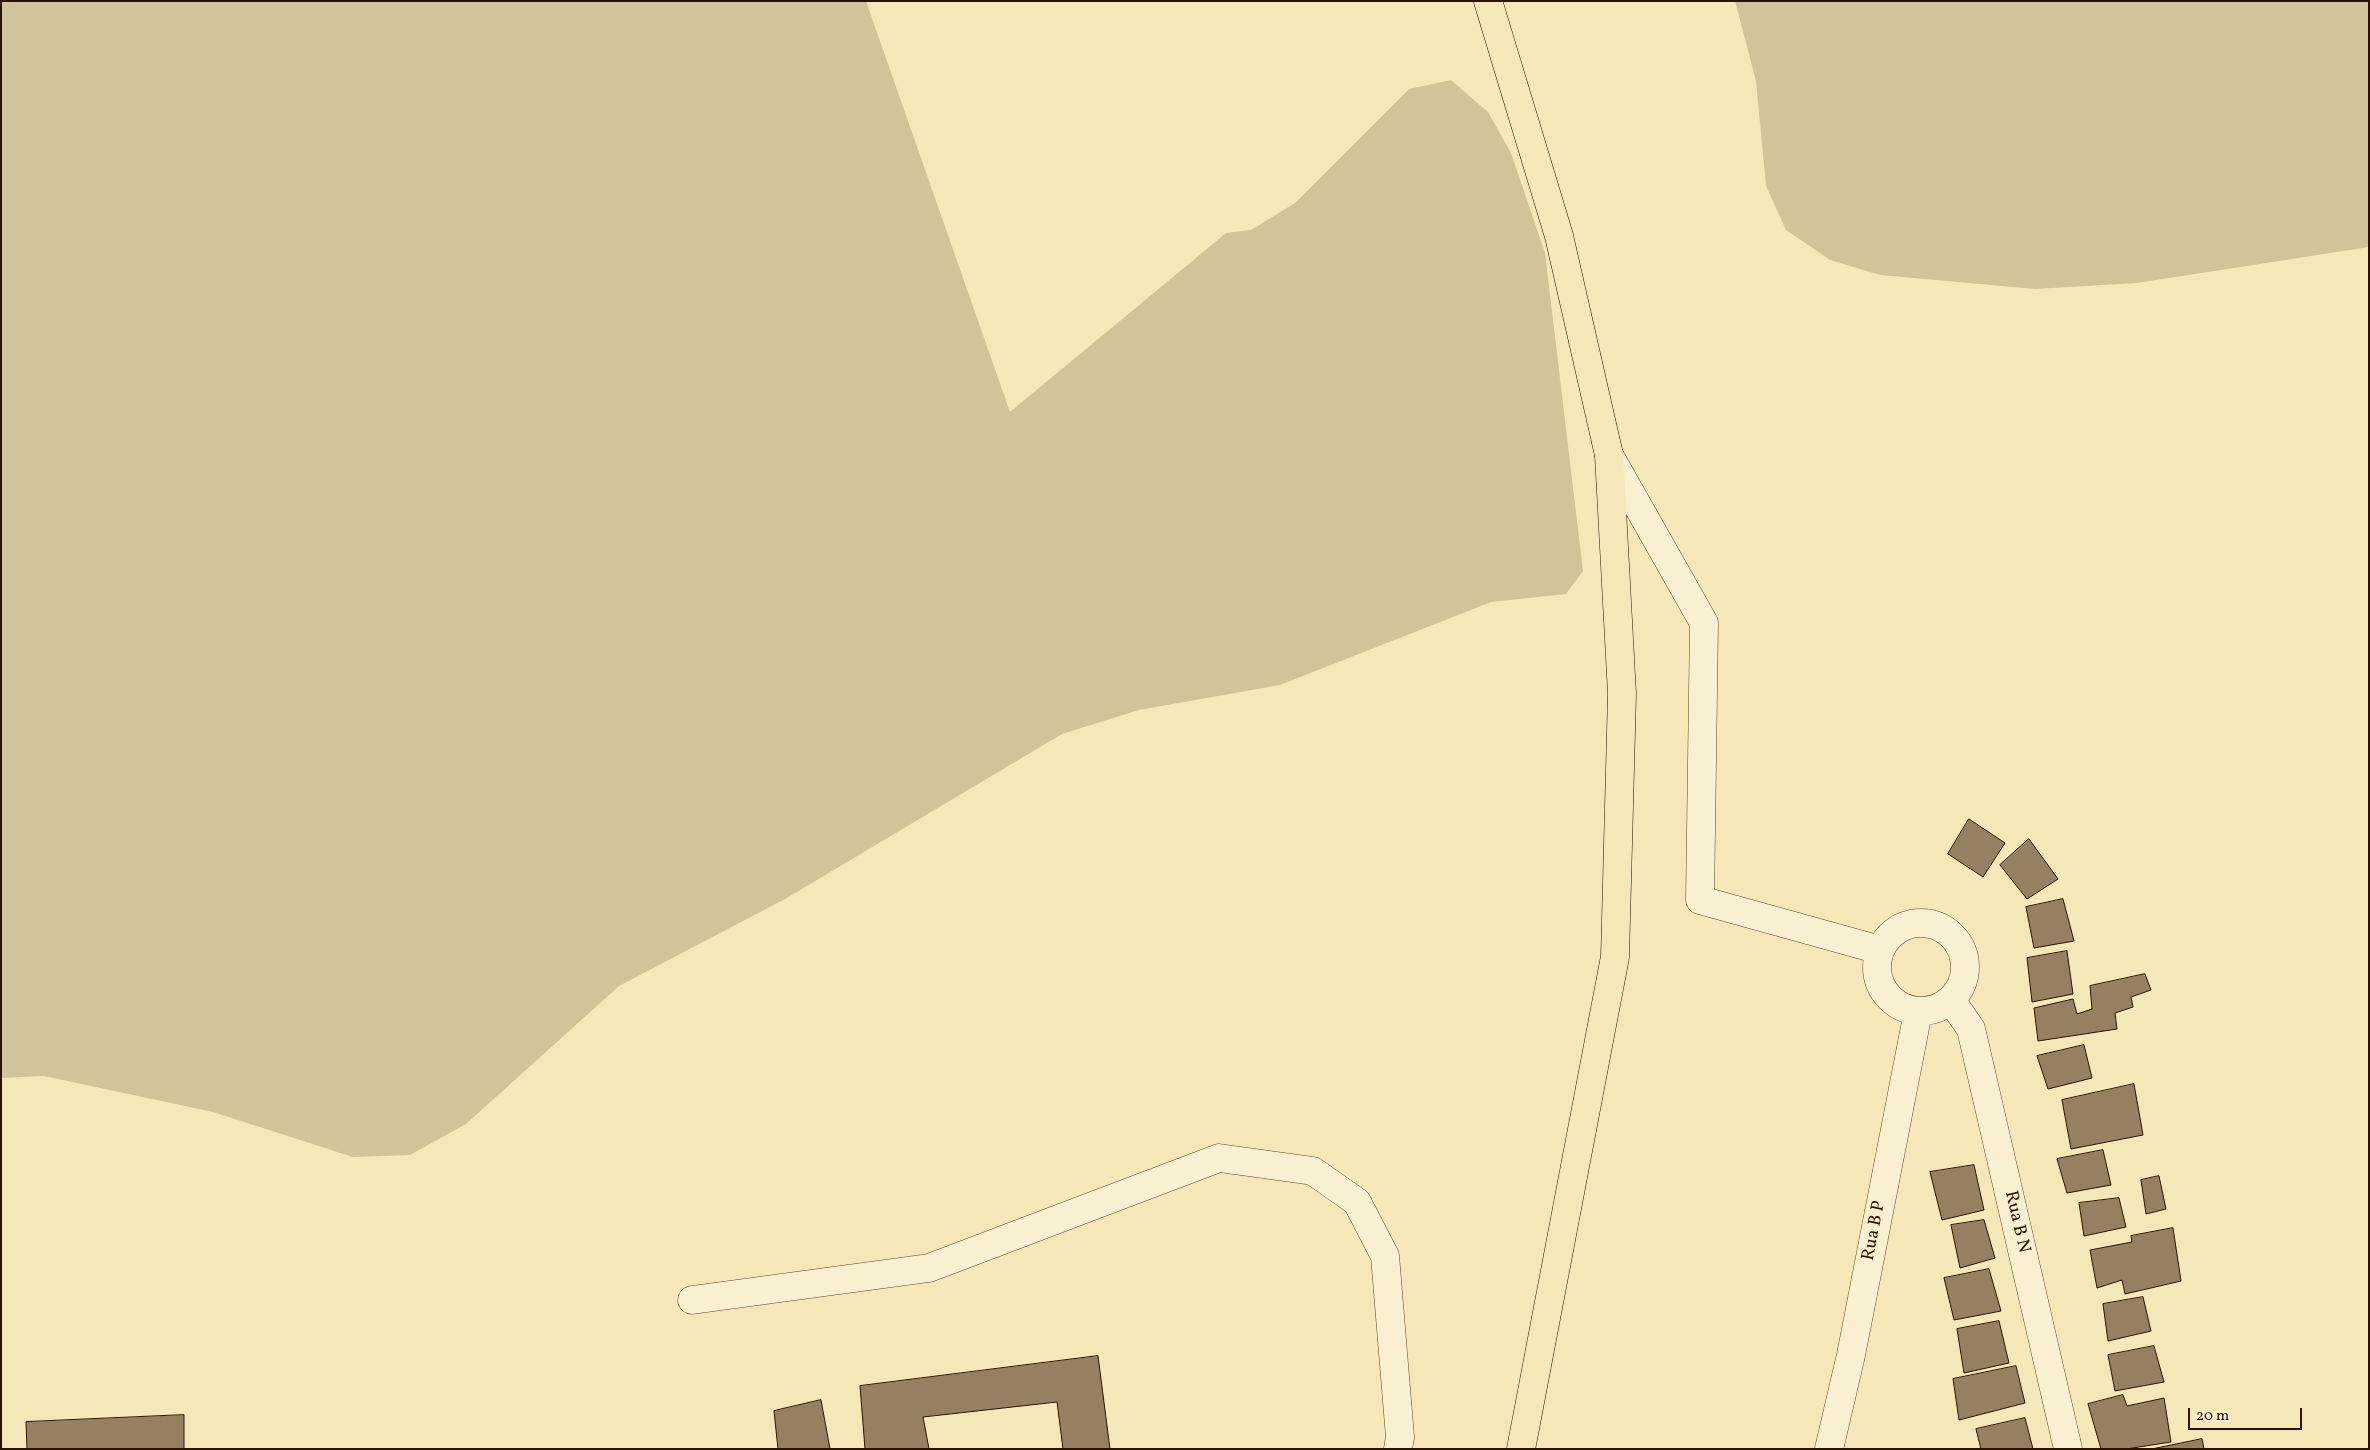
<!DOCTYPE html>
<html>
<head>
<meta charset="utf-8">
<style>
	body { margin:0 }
	#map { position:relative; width:2370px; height:1450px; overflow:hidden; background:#f6e7b8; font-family:Vollkorn,serif }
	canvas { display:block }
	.frame { position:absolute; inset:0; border:2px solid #2b1203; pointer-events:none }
	.scale { position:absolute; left:2188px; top:1408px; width:114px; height:22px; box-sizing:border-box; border:2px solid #2b1203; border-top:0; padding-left:6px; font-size:15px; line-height:18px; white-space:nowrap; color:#2b1203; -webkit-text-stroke:4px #f9efd1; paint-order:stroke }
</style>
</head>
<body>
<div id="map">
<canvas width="2370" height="1450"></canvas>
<div class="frame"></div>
<div class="scale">20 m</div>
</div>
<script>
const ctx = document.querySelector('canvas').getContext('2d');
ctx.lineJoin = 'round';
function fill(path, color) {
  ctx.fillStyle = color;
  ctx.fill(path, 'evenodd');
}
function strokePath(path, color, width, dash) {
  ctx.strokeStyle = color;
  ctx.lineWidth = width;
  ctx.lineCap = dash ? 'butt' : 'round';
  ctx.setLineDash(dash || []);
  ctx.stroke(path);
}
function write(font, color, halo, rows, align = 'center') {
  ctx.font = font + ' Vollkorn,serif';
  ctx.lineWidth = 4;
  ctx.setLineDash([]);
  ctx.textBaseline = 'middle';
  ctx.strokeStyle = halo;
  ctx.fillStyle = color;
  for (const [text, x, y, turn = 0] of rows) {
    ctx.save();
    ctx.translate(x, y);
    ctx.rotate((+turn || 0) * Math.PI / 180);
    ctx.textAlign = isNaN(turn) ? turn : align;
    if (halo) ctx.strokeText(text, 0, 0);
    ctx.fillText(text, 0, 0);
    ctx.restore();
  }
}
fill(new Path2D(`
	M1,1H866L1010,412L1226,233L1251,230L1295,203L1409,89L1451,80L1488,112L1511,153L1545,253L1583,571L1566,594L1491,602L1280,685L1139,710L1062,734L785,899L619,986L466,1124L410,1155L353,1157L213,1112L44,1076L1,1078Z
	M1735,1H2369V247L2137,283L2035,289L1880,275L1830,260L1786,230L1766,186L1756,81Z`), '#d3c399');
const building = new Path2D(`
	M1969,819L2005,843L1983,877L1948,854Z
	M2029,839L2058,879L2027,899L2000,865Z
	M2063,899L2074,941L2034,948L2026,907Z
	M2067,951L2073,994L2032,1002L2027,958Z
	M2145,974L2151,990L2131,997L2133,1007L2115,1013L2117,1029L2038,1041L2034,1008L2073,999L2077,1014L2092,1009L2090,986Z
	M2084,1045L2092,1078L2048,1089L2037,1056Z
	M2134,1084L2143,1135L2071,1149L2062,1100Z
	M2103,1150L2111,1185L2067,1193L2057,1159Z
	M1974,1165L1984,1210L1942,1220L1930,1172Z
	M2159,1176L2166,1209L2146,1214L2141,1180Z
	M2119,1198L2126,1227L2084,1236L2079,1203Z
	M1984,1220L1995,1258L1960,1268L1951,1225Z
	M2173,1228L2181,1281L2125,1294L2122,1280L2097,1288L2090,1250L2132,1242L2131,1236Z
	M1989,1269L2001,1311L1954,1320L1944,1278Z
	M2143,1297L2151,1331L2108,1341L2103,1304Z
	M1999,1321L2009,1363L1964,1373L1957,1329Z
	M2154,1346L2164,1382L2115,1391L2108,1355Z
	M1098,1356L1110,1449H1063L1057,1402L923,1417L929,1449H865L860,1386Z
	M2016,1366L2025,1403L1959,1420L1953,1379Z
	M2123,1395L2127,1406L2164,1398L2171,1442L2126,1449H2101L2088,1404Z
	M821,1400L830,1449H778L774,1411Z
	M184,1415V1449H27L26,1422Z
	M2025,1418L2033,1449H1981L1976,1429Z
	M2202,1439L2204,1449H2152Z`);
fill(building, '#958161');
strokePath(building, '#2b1203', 1);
const street = new Path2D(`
	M1609,455L1704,623L1700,900L1880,950
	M1877 967a44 44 0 1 1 88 0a44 44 0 1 1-88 0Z
	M1951,1000L1971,1029L2068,1449
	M692,1300L929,1268L1219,1158L1313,1171L1357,1202L1385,1256L1400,1437L1398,1449
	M1829,1449L1851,1355L1918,1012`);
const highway = new Path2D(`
	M1488,1L1559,236L1609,455L1622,694L1615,957L1521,1449`);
strokePath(street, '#5e4730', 29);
strokePath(highway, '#2b1203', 29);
strokePath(street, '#f9efd1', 28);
strokePath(highway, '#f6e7b8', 28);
write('18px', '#2b1203', '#f9efd1', [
	["Rua B N",2016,1222,77],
	["Rua B P",1875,1231,-79]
]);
</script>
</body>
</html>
